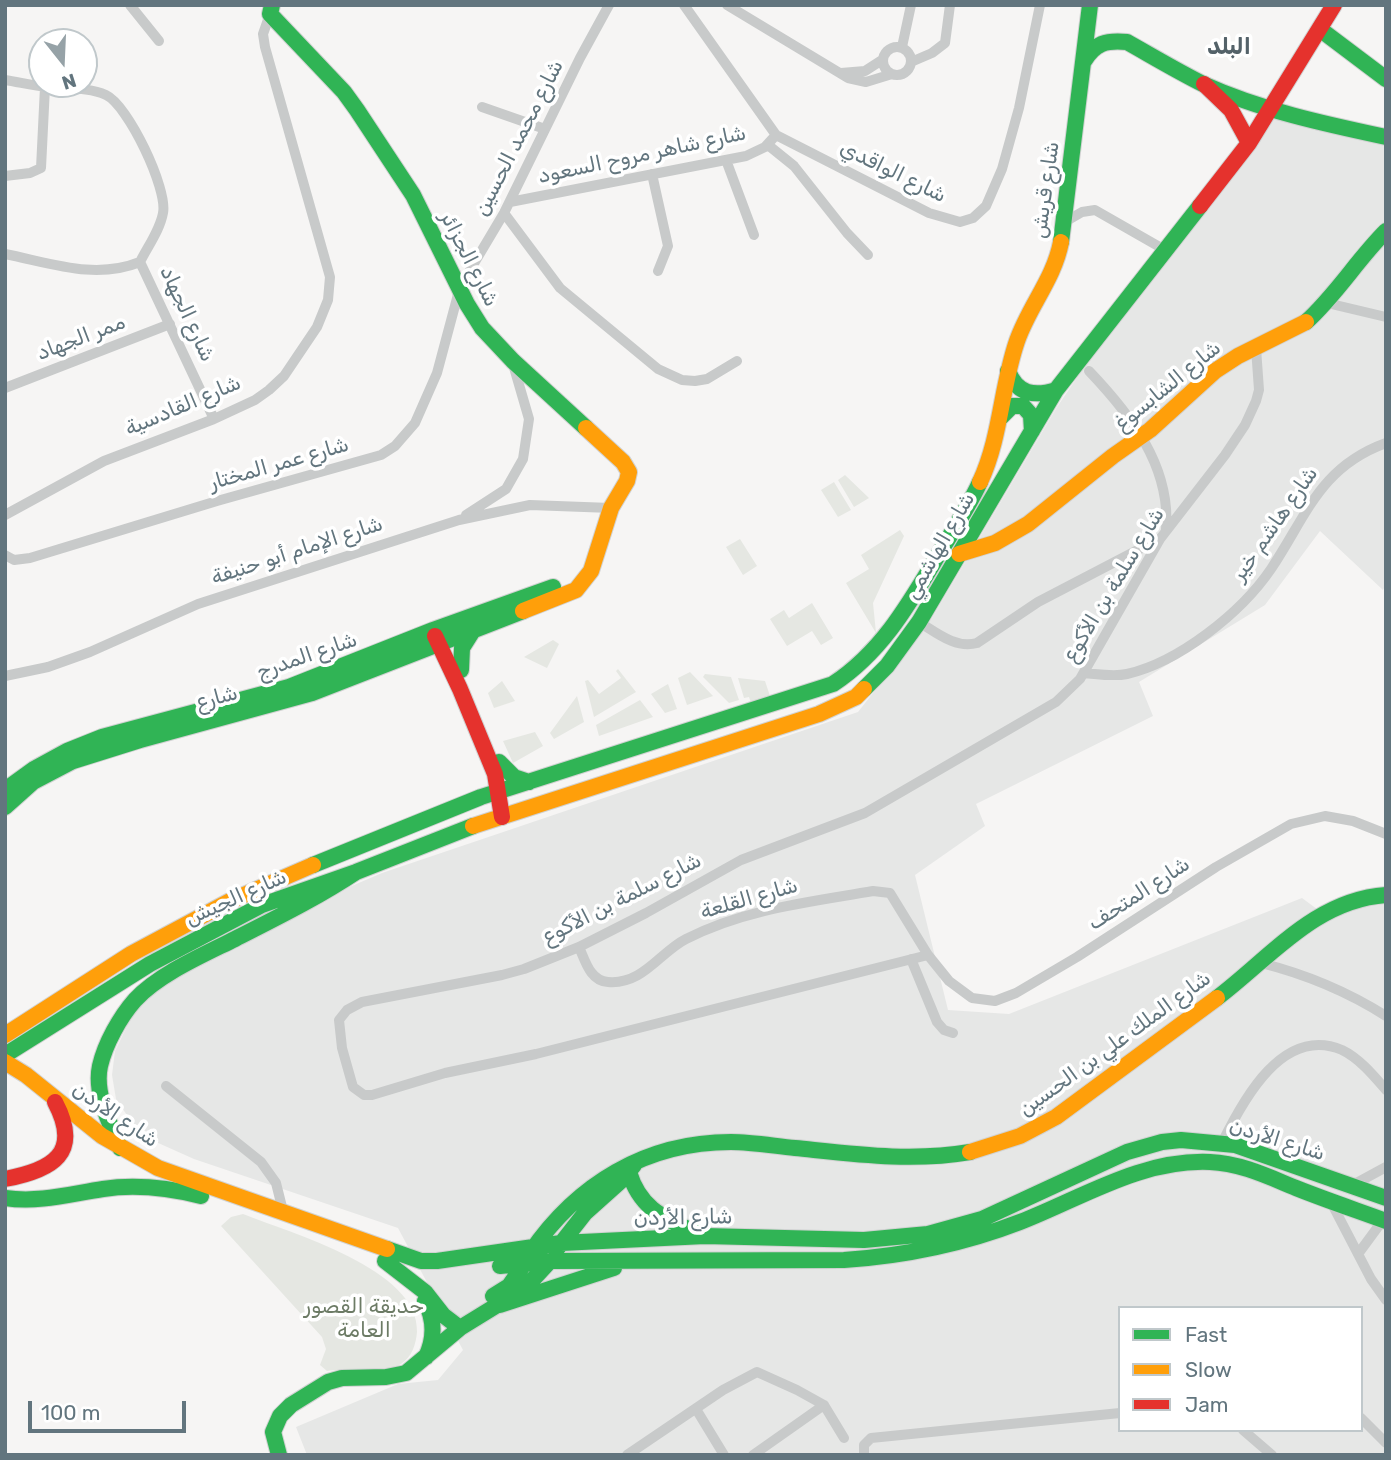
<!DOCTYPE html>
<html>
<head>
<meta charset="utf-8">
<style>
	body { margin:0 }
	#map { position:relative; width:1391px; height:1460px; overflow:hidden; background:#f6f5f4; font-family:Rubik,sans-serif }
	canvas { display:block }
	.frame { position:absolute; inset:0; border:7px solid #62757e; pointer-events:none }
	.legend { position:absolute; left:1118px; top:1306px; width:245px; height:126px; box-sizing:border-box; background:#fff; border:2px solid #c0c8cb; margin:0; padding:9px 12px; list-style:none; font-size:21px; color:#62757e }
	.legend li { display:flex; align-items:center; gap:14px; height:35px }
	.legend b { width:35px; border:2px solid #c0c8cb }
	.north { position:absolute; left:28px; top:28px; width:70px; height:70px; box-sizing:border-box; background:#fff; border:2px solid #c0c8cb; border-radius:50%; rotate:162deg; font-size:19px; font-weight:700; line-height:28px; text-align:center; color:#62757e }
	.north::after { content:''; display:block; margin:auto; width:24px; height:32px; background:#96a2a7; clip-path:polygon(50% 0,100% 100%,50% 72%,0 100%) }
	.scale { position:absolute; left:28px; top:1401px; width:158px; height:32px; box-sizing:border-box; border:4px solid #62757e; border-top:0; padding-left:9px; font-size:21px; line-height:24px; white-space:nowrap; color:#62757e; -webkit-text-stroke:5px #fff; paint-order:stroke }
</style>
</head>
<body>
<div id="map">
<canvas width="1391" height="1460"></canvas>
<div class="frame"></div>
<ul class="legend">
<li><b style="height:9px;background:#30b455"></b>Fast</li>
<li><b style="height:9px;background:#ff9f0a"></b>Slow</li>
<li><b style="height:9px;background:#e5322d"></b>Jam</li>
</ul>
<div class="north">N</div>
<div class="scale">100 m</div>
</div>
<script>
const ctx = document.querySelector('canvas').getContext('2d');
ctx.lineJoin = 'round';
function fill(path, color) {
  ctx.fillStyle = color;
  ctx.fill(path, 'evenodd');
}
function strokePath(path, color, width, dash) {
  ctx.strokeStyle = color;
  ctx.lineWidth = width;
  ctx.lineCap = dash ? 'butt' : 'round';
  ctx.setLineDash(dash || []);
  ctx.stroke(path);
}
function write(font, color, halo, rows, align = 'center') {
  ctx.font = font + ' Rubik,Vazirmatn,sans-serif';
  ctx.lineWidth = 7;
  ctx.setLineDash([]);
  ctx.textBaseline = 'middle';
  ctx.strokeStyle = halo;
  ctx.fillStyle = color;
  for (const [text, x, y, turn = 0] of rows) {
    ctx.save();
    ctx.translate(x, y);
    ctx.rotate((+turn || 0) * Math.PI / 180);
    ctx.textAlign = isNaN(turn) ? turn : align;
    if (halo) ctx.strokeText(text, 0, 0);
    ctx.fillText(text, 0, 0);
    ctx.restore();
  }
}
fill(new Path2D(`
	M1276,111L1386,143V584L1383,590L1320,531L1265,605L1139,682L1153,716L976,804L985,826L915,875L948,1010L1009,1014L1302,898L1325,915L1386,898V1455H307L296,1427L398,1384L438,1380L463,1350L398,1228L194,1159L156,1142L131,1121L116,1099L112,1075L115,1051L128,1024L148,995L284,915L382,873L858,712L932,618L1057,407L1162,253ZM1120,1308H1361V1430H1120Z`), '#e6e7e6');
fill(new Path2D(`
	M845,475L869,498L854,507L838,480Z
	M834,482L851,510L838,517L821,490Z
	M900,530L904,536L873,603L876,633L846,583L869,569L861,555Z
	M740,539L757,566L743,575L726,547Z
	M812,603L833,638L821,645L812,631L787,646L770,619L784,610L789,618Z
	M553,640L559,644L547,668L524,657Z
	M618,669L636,692L594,717L585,681L588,680L599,694L621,678L616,671Z
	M690,672L713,696L687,705L678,678Z
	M705,674L731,677L739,700L729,703L703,677Z
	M738,678L765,681L770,696L751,703L749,697L744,698Z
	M502,681L515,701L494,708L488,693Z
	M668,684L677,709L665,713L651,694Z
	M577,696L584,722L554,739L550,733Z
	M640,700L653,717L599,736L596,725Z
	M535,732L543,746L513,763L503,741Z
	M243,1214C290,1233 420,1269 417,1332C416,1344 412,1357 401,1364C388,1373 346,1367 327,1371L320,1365L326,1349L322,1337L221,1226L231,1217Z`), '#e5e7e2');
const fast = new Path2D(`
	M272,5L270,14L344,92L357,110L413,195L467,304L482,328L513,361L586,428
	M1321,30L1386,79
	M1127,42C1152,56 1177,71 1203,84C1260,110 1325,124 1386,137
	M1084,61C1095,43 1106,40 1127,42
	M1061,242L1090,5
	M1306,322C1336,295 1357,260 1386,231
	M1008,371C1017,394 1034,397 1056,390
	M1001,417L1012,406H1023L1031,415L1032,431
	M461,670L462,648L474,629
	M864,689L887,666L919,622L1056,390L1200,206
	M499,762L514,777L529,782
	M5,790L34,769L67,751L102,737L289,687L433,630L553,587
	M5,807L33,782L73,761L140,740L312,693L523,611
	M313,865L481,797L833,684C883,651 910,602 940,552C954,529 969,506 980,482
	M1217,998C1271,957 1315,900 1386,895
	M5,1055L150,964L262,905L356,872L473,826
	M120,1148C110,1124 94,1093 100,1066C105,1044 120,1017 135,1000C159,974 203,955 235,939C276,918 317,898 356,872
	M629,1172C641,1212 668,1219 703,1236
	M5,1198C39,1203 70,1194 103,1189C136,1184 169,1188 201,1196
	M387,1249L421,1261H437L561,1243L705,1236L864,1240L928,1234L982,1219L1127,1152L1162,1142L1181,1140L1235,1145L1386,1198
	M556,1250L585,1213L623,1179L634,1165
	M530,1253C577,1184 646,1142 731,1142C752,1142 774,1146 795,1148C854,1154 911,1162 970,1152
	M385,1261L425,1292L443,1315L460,1328
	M500,1266L550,1261L844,1260C904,1256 963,1244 1020,1222C1082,1198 1141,1159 1210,1162C1240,1163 1269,1177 1296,1188C1326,1200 1356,1210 1386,1221
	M493,1296L509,1286L525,1263
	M425,1301C435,1320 435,1338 426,1357
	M500,1305L614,1268
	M279,1455L273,1432L280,1416L291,1405L328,1382L342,1378L386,1377L406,1373L460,1328L525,1288L550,1261`);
const slow = new Path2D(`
	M980,482C1001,437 1001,387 1017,341C1029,306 1054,279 1061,242
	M959,554L995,543L1028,524L1113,456L1150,430L1215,371L1238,356L1306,322
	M523,611L576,590L591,571L611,508L627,481L629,472L623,462L586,428
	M473,826L819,714L856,697L864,689
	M5,1035L131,954L230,901L313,865
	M5,1062L26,1075L102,1136L158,1168L387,1249
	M970,1152L1020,1136L1056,1117L1217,998`);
const jam = new Path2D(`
	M1204,84L1231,110L1249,143
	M1200,206L1249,143L1334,5
	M435,636L460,689L495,774L502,817
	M5,1179C53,1170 82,1153 55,1102`);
strokePath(fast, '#d1d2d2', 18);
strokePath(slow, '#d1d2d2', 18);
strokePath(jam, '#d1d2d2', 18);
strokePath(new Path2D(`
	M130,5L159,41
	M684,5L776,135L929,213L960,222L973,218L986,206L1002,169L1019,108L1040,5
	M727,5L848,78L866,82L892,74
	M883 61a14 14 0 1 1 28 0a14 14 0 1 1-28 0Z
	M902,47L911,5
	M911,62L932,53L945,43L950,5
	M841,73L865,71L882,60
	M5,80C19,82 33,86 48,87C67,89 88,87 106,95C128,105 168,189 163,213C160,230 148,246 140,262
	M482,107L545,129
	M768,145L794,166L847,233L868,255
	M726,160L754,235
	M652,174L668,246L658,271
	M5,176L30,173L41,168L45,87
	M510,202L746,156L765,147L776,135
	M504,213L560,288L658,369L682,380L695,381L707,379L737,361
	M1063,223L1082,212L1095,210L1165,250
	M5,254C51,263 95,280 140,262
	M140,262L214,419
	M1327,303L1386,317
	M1089,371C1130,414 1171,466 1166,529
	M5,388L170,324
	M5,515L104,461L214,419L255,400L269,390L284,376L317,327L328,300L330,277L265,47L263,34L270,14
	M466,515L506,489L523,459L529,419L513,364
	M5,555L14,560L30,558L217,501L381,455L395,446L415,423L437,373L460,287L504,213L580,58L609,5
	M919,622C937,633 956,649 977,643L1038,602L1157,540
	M1084,673C1098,674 1113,677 1127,674C1179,662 1241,613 1271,569C1307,515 1320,467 1386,443
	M5,676L48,667L90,652L198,604L459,520L530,505L611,508
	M579,947C585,960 590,981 608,982C643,985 660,952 686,939C744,909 810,902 873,891L890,893L928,955L949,981L972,998L995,1001L1016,993L1077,957L1216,867L1291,824L1325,816L1353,821L1386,834
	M928,955L536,1054L445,1073L372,1095H364L353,1087L342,1048L339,1020L347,1010L362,1002L502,975L524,969L579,947L646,913L741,860L865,813L1056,702L1080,679L1160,539L1225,455L1245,425L1256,401L1259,390L1256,348
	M911,959L937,1022L944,1030L953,1033
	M1261,963C1305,974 1348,992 1386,1016
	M166,1086L261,1162L276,1183L283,1211
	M1222,1143C1243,1100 1283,1025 1342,1050C1359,1058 1374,1076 1386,1090
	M1351,1186L1386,1167
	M1332,1204L1371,1279L1386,1300
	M1358,1254L1383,1220
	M696,1409L724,1455
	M1361,1418L1386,1443
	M1243,1430L1272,1455
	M627,1455L723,1390L757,1372L797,1390L824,1405L844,1438
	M753,1455L824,1405
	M864,1455V1445L871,1438L1120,1413`), '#c8caca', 10);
strokePath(fast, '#30b455', 16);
strokePath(slow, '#ff9f0a', 16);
strokePath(jam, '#e5322d', 16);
write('21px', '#62757e', '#fff', [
	["شارع محمد الحسين",519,138,-63],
	["شارع شاهر مروح السعود",642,155,-12],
	["شارع الواقدي",893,172,26],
	["شارع قريش",1046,190,-82],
	["شارع الجزائر",469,259,63],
	["شارع الجهاد",187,314,65],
	["ممر الجهاد",81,338,-21],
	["شارع الشابسوغ",1168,386,-39],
	["شارع القادسية",183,406,-23],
	["شارع عمر المختار",279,464,-16],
	["شارع هاشم خير",1275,524,-55],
	["شارع الهاشمي",940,546,-60],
	["شارع الإمام أبو حنيفة",297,551,-18],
	["شارع سلمة بن الأكوع",1114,585,-59],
	["شارع المدرج",307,656,-19],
	["شارع",217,698,-15],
	["شارع المتحف",1139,894,-33],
	["شارع الجيش",236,898,-24],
	["شارع سلمة بن الأكوع",622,899,-27],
	["شارع القلعة",749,899,-16],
	["شارع الملك علي بن الحسين",1115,1044,-36],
	["شارع الأردن",115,1115,34],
	["شارع الأردن",1277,1140,17],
	["شارع الأردن",683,1218,-1]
]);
write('21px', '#6c7b65', '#fff', [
	["حديقة القصور",364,1307],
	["العامة",364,1331]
]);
write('bold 23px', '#546269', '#fff', [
	["البلد",1229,47]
]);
</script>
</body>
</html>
